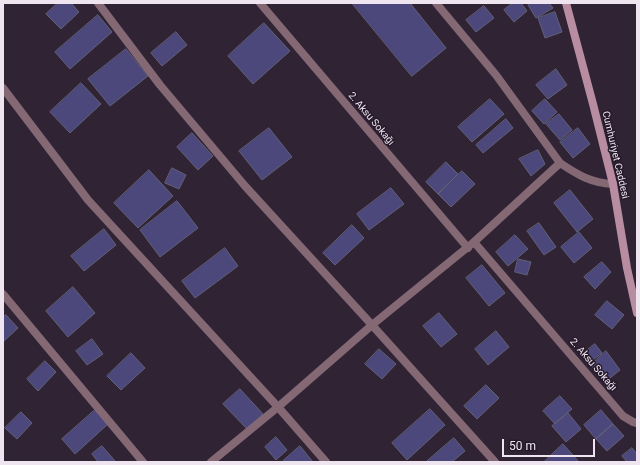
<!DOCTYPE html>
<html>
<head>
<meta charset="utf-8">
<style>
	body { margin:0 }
	#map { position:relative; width:640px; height:465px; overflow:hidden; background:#302334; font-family:Roboto,sans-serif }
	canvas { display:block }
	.frame { position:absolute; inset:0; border:4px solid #eee5f1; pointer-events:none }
	.scale { position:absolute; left:502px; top:439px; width:93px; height:18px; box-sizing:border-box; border:2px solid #eee5f1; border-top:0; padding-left:5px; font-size:12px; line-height:14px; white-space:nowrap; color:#eee5f1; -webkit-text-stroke:3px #261a2a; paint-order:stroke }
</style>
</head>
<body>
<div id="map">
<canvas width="640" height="465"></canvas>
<div class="frame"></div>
<div class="scale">50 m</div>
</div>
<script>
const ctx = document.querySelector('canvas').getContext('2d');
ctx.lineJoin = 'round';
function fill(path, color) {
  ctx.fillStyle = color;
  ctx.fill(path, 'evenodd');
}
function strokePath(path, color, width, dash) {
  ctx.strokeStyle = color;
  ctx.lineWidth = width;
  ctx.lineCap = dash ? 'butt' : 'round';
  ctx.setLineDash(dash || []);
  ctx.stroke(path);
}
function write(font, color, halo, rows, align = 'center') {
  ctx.font = font + ' Roboto,sans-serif';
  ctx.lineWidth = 3;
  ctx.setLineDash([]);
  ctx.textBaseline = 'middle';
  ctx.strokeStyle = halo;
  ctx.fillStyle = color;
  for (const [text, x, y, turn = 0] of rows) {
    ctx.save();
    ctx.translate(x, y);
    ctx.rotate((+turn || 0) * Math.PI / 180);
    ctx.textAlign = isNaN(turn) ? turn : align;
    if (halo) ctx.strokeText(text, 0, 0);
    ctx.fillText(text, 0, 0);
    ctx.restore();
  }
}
const building = new Path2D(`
	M58,3H71L79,12L61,29L46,14Z
	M352,3H410L446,48L412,76Z
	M513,3H521L527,11L514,22L504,10Z
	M531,3H549L553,8L536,18L528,5Z
	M484,6L494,18L476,32L466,20Z
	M555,12L562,32L545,38L538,18Z
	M98,15L112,32L70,69L55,52Z
	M264,23L290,51L253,84L228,56Z
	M176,32L187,45L162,66L151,53Z
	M126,49L148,76L110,106L88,79Z
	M556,69L567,85L548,99L536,85Z
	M81,83L101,104L70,133L50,112Z
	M490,99L504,114L472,142L458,127Z
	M545,99L557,112L544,124L532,111Z
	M559,114L572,130L560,140L546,124Z
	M506,119L513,128L483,153L476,145Z
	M269,128L292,157L262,180L239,151Z
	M578,128L590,144L573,158L560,142Z
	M192,133L213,156L198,170L177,147Z
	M538,150L545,164L531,176L519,159Z
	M446,162L458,174L438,194L426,182Z
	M172,168L186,175L179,189L165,183Z
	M149,170L173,196L138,228L114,203Z
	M462,171L475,184L451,207L438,194Z
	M391,188L404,204L369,230L357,214Z
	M570,190L593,219L577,232L554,203Z
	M177,201L198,228L160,257L140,230Z
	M539,223L556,247L544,255L527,231Z
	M352,225L364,238L335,265L323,253Z
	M104,229L116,245L84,271L71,256Z
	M579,232L592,248L574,263L561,247Z
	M515,235L528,249L508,266L496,252Z
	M225,248L238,266L195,298L182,281Z
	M518,259L531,262L527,275L515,272Z
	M602,262L611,272L595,289L584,277Z
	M482,265L505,293L489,306L466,278Z
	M73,287L95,313L68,337L46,311Z
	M607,301L624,315L612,329L595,315Z
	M439,313L457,334L441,347L423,326Z
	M6,315L18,328L3,342V317Z
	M496,331L509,347L488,365L475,349Z
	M92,339L103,354L87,365L76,351Z
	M595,344L602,353L589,363L581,355Z
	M379,349L396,364L382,379L365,364Z
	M606,351L620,370L605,382L591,365Z
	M131,353L145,368L121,390L107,376Z
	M45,361L56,372L38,391L27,379Z
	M486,385L499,398L477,419L464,406Z
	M240,389L263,414L247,429L223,404Z
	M560,396L572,409L555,424L543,411Z
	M430,409L445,425L407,460L392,443Z
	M95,410L108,424L75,454L62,439Z
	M601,410L613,424L596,439L584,425Z
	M21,412L32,423L17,439L5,428Z
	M568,413L581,429L566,442L552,426Z
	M613,424L624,436L607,451L596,439Z
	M276,437L287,450L276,460L265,447Z
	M454,438L465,451L452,462H426Z
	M563,444L579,462H544Z
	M102,446L116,462H98L92,454Z
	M300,446L313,462H283V461Z
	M632,448L637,454V462H627L622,456Z`);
fill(building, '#4c487c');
strokePath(building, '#616177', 1);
strokePath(new Path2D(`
	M98,3L160,85L245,186L372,325L495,462
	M260,3L468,248
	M436,3L496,75L560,163
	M3,88L88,200L278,407L326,462
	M474,242L623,416L633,422L637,423
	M3,294L143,462`), '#846975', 8);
strokePath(new Path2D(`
	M211,462L278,407L372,325L474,242L560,163C578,175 591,183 613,184`), '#846975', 8);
strokePath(new Path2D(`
	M566,3L593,104L613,184L627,268L637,313`), '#b88da1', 8);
write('10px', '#eee5f1', '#261a2a', [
	["2. Aksu Sokağı",371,119,50],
	["Cumhuriyet Caddesi",615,155,77],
	["2. Aksu Sokağı",593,365,49]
]);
</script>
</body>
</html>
